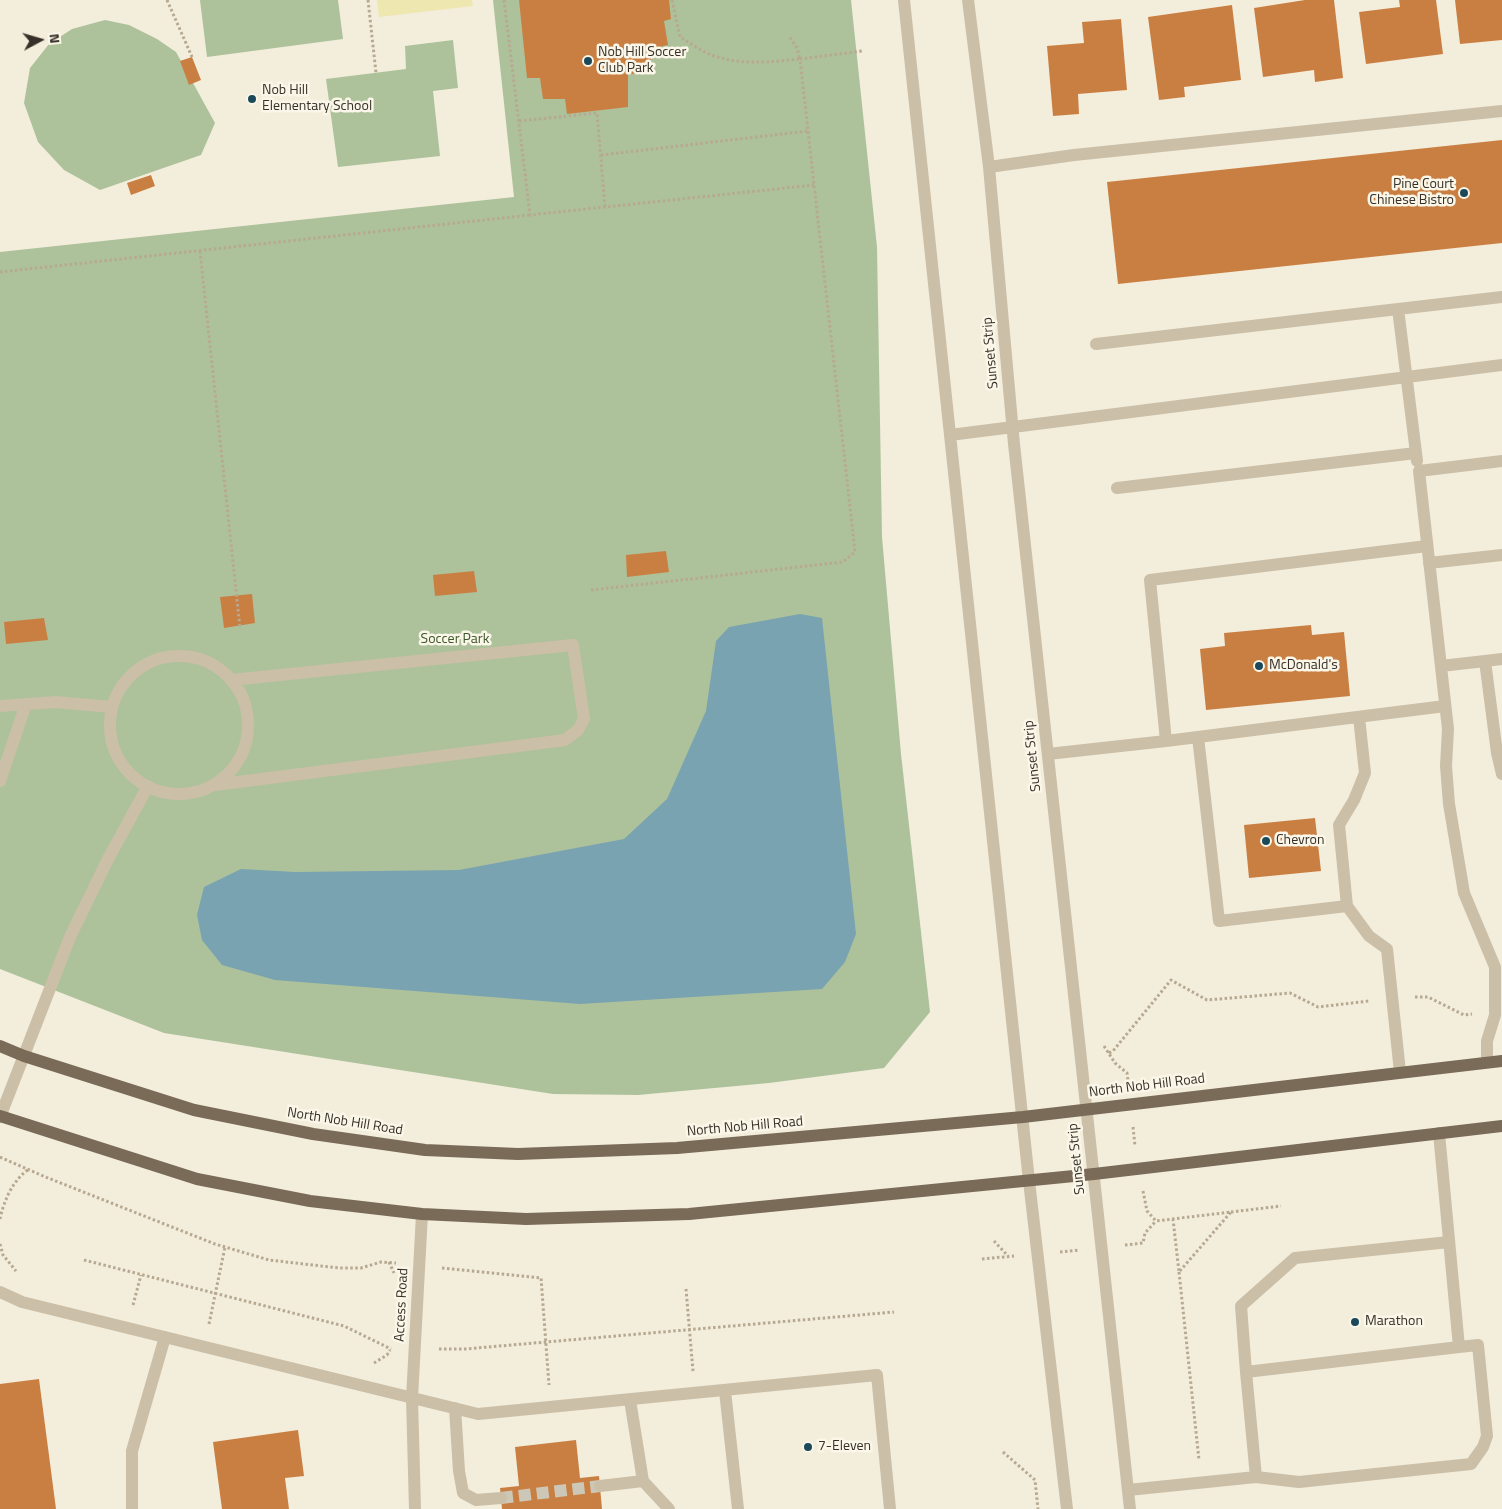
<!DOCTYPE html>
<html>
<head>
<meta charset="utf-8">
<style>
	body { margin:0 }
	#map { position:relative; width:1502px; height:1509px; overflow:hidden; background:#f3eddb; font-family:"Titillium Web",sans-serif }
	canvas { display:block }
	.north { position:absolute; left:15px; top:15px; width:50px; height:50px; -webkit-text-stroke:4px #faf6e8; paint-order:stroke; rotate:84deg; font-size:14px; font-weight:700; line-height:20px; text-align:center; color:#373028 }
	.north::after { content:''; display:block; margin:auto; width:18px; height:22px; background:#373028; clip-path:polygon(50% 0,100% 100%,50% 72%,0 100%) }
</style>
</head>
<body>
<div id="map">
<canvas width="1502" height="1509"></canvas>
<div class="north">N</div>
</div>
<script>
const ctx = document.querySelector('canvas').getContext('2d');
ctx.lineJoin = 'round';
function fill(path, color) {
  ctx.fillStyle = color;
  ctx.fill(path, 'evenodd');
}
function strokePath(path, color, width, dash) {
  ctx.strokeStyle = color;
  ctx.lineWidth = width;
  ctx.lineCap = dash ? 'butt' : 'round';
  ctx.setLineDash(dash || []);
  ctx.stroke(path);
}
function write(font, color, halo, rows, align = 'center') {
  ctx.font = font + ' "Titillium Web",sans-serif';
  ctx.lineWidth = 5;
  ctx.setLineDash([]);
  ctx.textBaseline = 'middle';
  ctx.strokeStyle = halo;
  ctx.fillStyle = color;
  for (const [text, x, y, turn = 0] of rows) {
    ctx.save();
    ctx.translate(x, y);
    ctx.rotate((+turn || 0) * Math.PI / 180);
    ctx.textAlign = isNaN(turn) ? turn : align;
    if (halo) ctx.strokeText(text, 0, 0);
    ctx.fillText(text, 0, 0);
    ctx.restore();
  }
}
fill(new Path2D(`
	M200,0H338L343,39L207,57Z
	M493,0H851L877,247L882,537L901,754L930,1012L884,1068L769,1083L638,1095L553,1094L164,1033L0,969V252L514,197Z
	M105,20L129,25L157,39L176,52L215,123L201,155L100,190L64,170L38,142L24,103L30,68L49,44L72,29Z
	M453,40L458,88L433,91L440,156L338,167L326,79L406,69L405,46Z`), '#adc29b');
fill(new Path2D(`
	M377,0H472L473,6L379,17Z`), '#efe7b0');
fill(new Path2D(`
	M800,614L822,618L856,934L845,962L822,989L580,1004L275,980L222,965L202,940L197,915L204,887L241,869L295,872L459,870L624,839L667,799L706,711L716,641L729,627Z`), '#79a3b1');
fill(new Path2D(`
	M519,0H669L671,19L664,21L668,45L650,49L652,73L628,74V107L567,114L565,99H543L540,78H527Z
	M1305,0H1334L1343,78L1315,82L1314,70L1263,77L1254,8Z
	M1399,0H1436L1443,54L1366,64L1359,12L1400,7Z
	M1455,0H1502V40L1460,44Z
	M1232,5L1241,80L1184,87L1185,97L1159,100L1148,17Z
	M1121,19L1127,90L1078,94L1079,114L1053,116L1047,46L1084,43L1082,22Z
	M192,57L201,80L189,85L180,61Z
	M1502,140V243L1118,284L1107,182Z
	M151,175L155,186L131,195L127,183Z
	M666,551L669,572L627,577L626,555Z
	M474,571L477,592L435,596L433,575Z
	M252,594L255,623L224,628L220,597Z
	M44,618L48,640L6,644L4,622Z
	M1311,625L1312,635L1344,632L1350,696L1206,710L1200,649L1225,646L1224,633Z
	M1315,818L1321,871L1249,878L1244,825Z
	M39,1379L56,1509H0V1384Z
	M298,1430L304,1476L285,1478L289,1509H222L213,1442Z
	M576,1440L580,1478L599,1476L602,1509H502L500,1488L519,1486L515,1447Z`), '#ca7f42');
strokePath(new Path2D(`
	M501,1498L600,1486`), '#cdc7b7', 12, [12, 6]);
strokePath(new Path2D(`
	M167,0L192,57
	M368,0L376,73
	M504,0L530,215L814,185
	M672,0L680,37C689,42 698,49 707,53C735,66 770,62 800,59L797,48L789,36
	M519,121L597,113L605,207
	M601,155L808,131
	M200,251L240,628
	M0,272L530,215
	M591,590L843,562L855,552L800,59L862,51
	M1415,997H1428L1464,1015L1472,1014
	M1104,1046L1115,1063L1127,1073L1128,1081
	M1109,1053L1113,1051L1171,980L1207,1000L1290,993L1318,1007L1369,1001
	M1133,1127L1135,1146
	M0,1157L48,1178L215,1244L269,1260L339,1268H361L381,1262L396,1263
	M1143,1191L1147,1211L1156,1221L1231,1212L1179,1272L1173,1219
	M1231,1212L1281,1206
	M0,1219C4,1200 13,1180 29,1169
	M994,1241L1008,1256
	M0,1244L3,1255L16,1271
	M1125,1245L1143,1243L1145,1233L1156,1221
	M1060,1252L1079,1250
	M982,1259L1014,1256
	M84,1260L344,1326L391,1349
	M389,1262L394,1273
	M442,1268L541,1278L549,1385
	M1179,1272L1199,1460
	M686,1289L693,1371
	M133,1305L141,1275
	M209,1324L225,1247
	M439,1349H465L894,1312
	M374,1363L387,1355L390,1350
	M1003,1452L1035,1480L1038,1509`), '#b7a991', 3, [2.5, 2.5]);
strokePath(new Path2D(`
	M904,0L1029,1181L1067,1509
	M968,0L989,167L1014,444L1130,1509
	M989,167L1074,155L1502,111
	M1398,309L1417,461
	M1096,344L1502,297
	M950,435L1502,365
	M1117,488L1416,453
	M1429,563L1502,555
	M110 725a69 69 0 1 1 138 0a69 69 0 1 1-138 0Z
	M1502,659L1485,661L1497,753L1502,774
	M1441,666L1485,661
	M0,706L55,702L112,707
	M1198,737L1219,921L1347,906L1369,936L1387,949L1400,1072
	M1166,741L1445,706
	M1048,754L1166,741L1150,580L1427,546
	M0,781L26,704
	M215,785L565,740L578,730L584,719L573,645L231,680
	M1347,906L1339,825L1354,800L1365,773L1359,717
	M1487,1062V1041L1495,1015V967L1464,893L1449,804L1446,766L1448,729L1419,471L1502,461
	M0,1117L70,937L108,859L148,786
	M0,1292L22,1302L478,1414L877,1375L890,1509
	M1246,1372L1241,1306L1295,1258L1449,1242
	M725,1391L738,1509
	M630,1400L643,1481L669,1509
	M455,1408L459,1471L463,1493L476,1500L501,1498
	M1256,1477L1299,1482L1471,1464L1483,1447L1487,1436L1478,1345L1459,1347
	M600,1486L643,1481
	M1128,1490L1256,1477L1246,1372L1459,1347L1439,1133
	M132,1509V1451L165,1337
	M415,1509L412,1398L422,1214`), '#cbbfa7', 12);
strokePath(new Path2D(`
	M0,1046L24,1056L194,1110L313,1134L425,1150L518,1154L677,1148L1023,1117L1502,1061
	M0,1116L197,1179L310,1201L422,1214L526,1219L689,1214L1094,1174L1502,1126`), '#7a6a58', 12);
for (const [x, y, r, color] of [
	[588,61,5,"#1c495a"],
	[252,99,5,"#1c495a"],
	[1464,193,5,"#1c495a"],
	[1259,666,5,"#1c495a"],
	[1266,841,5,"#1c495a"],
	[1355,1322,5,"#1c495a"],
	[808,1447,5,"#1c495a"]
]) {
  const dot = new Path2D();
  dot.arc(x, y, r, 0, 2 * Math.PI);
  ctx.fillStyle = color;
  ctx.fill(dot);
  strokePath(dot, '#faf6e8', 2);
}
write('14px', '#373028', '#faf6e8', [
	["Nob Hill Soccer",598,53],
	["Club Park",598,69],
	["Nob Hill",262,91],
	["Elementary School",262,107],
	["Pine Court",1454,185,"right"],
	["Chinese Bistro",1454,201,"right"],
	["McDonald's",1269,666],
	["Chevron",1276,841],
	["Marathon",1365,1322],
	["7-Eleven",818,1447]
], 'left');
write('14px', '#373028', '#faf6e8', [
	["Sunset Strip",991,353,-95],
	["Sunset Strip",1033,756,-96],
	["North Nob Hill Road",1147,1086,-7],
	["North Nob Hill Road",345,1122,9],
	["North Nob Hill Road",745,1127,-5],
	["Sunset Strip",1077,1159,-96],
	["Access Road",402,1305,-87]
]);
write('14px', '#3d572a', '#faf6e8', [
	["Soccer Park",455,640]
]);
</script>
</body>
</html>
